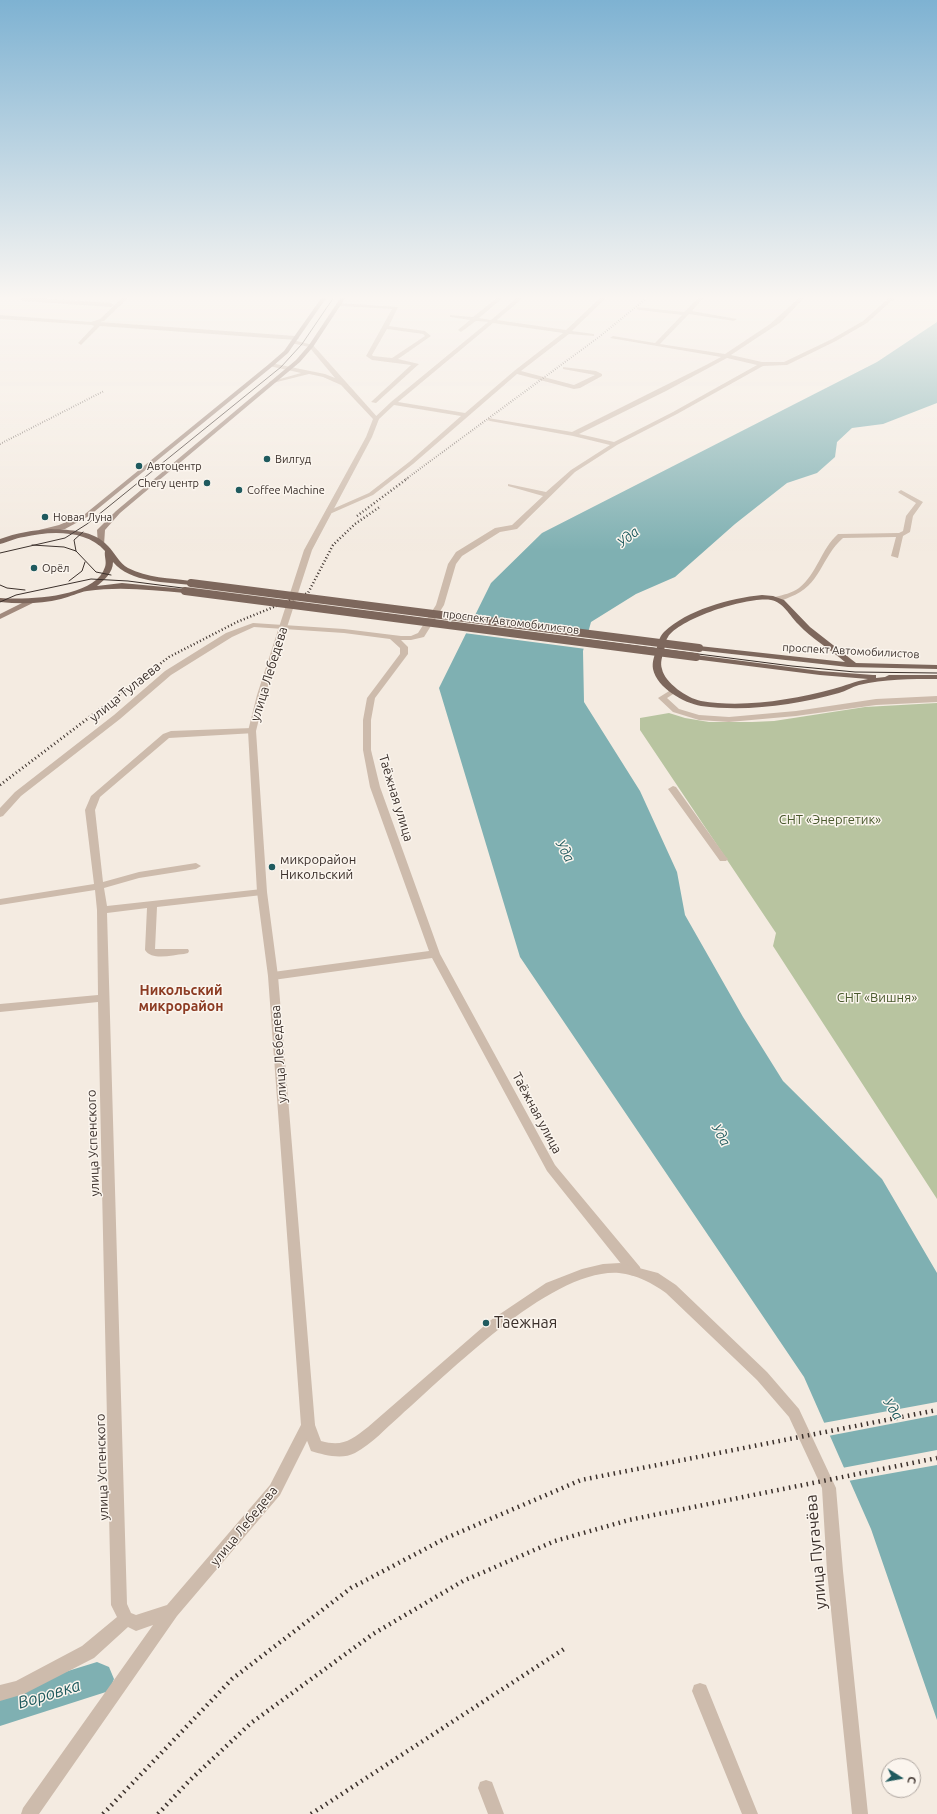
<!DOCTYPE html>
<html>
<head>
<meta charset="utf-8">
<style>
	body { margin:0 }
	#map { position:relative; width:937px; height:1814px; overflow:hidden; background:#f4ebe1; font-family:Ubuntu,sans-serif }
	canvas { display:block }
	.north { position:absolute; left:881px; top:1758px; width:40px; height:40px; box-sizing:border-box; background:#fbf5ee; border:1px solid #aea6a0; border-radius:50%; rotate:101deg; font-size:11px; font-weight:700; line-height:16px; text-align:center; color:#3b302b }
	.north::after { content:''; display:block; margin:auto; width:14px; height:18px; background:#1f5a5e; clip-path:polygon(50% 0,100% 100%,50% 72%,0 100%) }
</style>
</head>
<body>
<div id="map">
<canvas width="937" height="1814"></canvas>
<div class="north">С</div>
</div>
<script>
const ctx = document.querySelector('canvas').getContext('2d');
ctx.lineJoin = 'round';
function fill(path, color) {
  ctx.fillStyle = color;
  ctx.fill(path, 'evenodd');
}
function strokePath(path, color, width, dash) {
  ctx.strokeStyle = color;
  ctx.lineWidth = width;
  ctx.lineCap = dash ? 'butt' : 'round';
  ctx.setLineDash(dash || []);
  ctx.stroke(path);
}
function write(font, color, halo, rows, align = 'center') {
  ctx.font = font + ' Ubuntu,sans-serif';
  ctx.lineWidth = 3;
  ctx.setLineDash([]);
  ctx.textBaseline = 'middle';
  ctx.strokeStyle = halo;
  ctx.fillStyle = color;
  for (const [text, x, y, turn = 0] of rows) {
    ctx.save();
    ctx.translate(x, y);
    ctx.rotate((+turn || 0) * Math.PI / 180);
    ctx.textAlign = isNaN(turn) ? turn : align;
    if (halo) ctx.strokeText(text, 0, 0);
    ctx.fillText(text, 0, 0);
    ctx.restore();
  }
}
fill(new Path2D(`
	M937,703V1199L773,946L776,933L640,730V718L669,713L685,718L709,722H752L774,721L865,707Z`), '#b8c4a0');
fill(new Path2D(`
	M937,322V403L883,424L852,428L837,442L835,457L817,473L787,483L735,524L675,577L636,594L591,622L583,651L584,702L640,791L677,872L685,915L743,1017L783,1081L882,1179L937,1273V1720L871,1529L804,1377L520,957L439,688L491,583L542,533L877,362Z`), '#7fb0b2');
fill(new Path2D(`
	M472,616L590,631L586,649L464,633Z
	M937,1402V1415L828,1436L823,1423Z
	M937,1450V1465L848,1481L842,1468Z`), '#f4ebe1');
fill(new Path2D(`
	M97,1662L109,1667L114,1679L109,1691L0,1726V1692Z`), '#7fb0b2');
fill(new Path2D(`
	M25,297L111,303L114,305L111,307L23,301L20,299Z
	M123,297H129L104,321L100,322L296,336L299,338L296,340L100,326L81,345L78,343L94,326L92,325L0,319V315L91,322L100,319Z
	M498,297H504L479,318L491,320L518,297H524L497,320L566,330L601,297H607L572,331L594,334V336L569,334L521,371L574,385L595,375L563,369V367L596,371L602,374V376L580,388L574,389L517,374L413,464L373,495L332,513H328V511L369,493L409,462L461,416L394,405L378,420L373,419L391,402L488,322L476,321L461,332L458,330L459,329L470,320L450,317V315L473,317ZM493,323L563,333L514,371L465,413L398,402Z
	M699,297H704L692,311L737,319L734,321L689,314L660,344L725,354L770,324L800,297H805L781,322L731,355L762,362H784L832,339L863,321L890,297H896L867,323L836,341L787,365L763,366L677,414L617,445L575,472L517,529L500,532L462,556L456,564L444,605L424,637L411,640H401L408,647V654L375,698L371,720V750L380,787L440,954L555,1165L640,1267L641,1271L640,1275L635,1276L630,1275L547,1171L432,958L273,980L268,976L273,972L429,951L370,787L363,750V720L367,698L400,654V648L390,639L344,633L254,627L232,637L171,675L120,719L21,796L3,816L0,817V808L15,792L114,715L165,671L226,633L253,623L344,629L401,636H411L418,633L436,605L448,564L456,552L495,528L512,525L543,496L508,486V484L546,492L571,470L610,445L573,436L490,421L488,420V418L572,432L706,365L721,357L610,338L613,336L655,343L682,315L639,310L637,309V307L684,312ZM727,358L757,365L673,412L614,442L579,434L666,391Z
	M338,303L398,307L389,326L425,331L431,336L398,359L419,364L376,403L371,402L411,365L372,360L366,356L392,309L340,306L338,305ZM387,329L423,334L425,336L392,358L373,356L372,355Z
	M901,490L923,502L913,516L910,532L903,536L898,558L891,556L896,537L843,538C821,557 821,586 790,597C785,599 780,602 775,601V597C783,595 792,593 799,588C817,574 821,549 838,534L899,533L903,531L906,516L916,503L899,493L898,492Z
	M674,688L678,691L667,698L679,709L699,715L729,717L796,711L876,699L937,696V702L876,705L796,716L729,722L699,720L673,712L658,698Z
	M252,728L256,731L255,733L169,738L100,797L95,810L103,882L139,872L196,863L201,866L196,869L139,878L104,888L107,906L262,889L267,892L262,895L157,907L155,949H188L189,951L188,953L184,954C172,955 152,961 145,950L147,908L107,913L127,1604L131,1613L136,1615L167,1605L270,1485L303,1421L308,1419L313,1421L315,1425L280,1495L177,1616L39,1814H21L23,1808L153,1625L136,1631L128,1627L94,1658L24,1694L0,1701V1685L16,1681L82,1646L117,1617L111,1605L98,1002L0,1012V1004L98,995L97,910L95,890L0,905V899L94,884L85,810L91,796L163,734L171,731Z
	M673,786L676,787L726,857L728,859L726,861H720L668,789Z
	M700,1683L706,1685L758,1814H742L692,1691L694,1685Z
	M486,1780L492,1782L504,1814H488L478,1788L480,1782Z`), '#cdbbac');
fill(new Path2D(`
	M293,340L313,345L379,419L372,437L312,550L265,695L256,731L267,892L278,976L315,1425L321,1441C343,1447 351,1440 368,1427L491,1320L546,1283L582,1269L603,1264L620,1263L658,1273L676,1285L767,1372L799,1409L836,1488L843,1571L868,1814H852L827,1571L822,1488L789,1417L757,1380L666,1293C652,1283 637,1275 619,1273C552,1268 449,1373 400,1416C386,1428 372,1444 355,1453C342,1460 324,1455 311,1451L301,1425L268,976L257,892L248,731L257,695L304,550L366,437L373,419L341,385L323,377L309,374L269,384V382L301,373L269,366V364L271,363L325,374L335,378L309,347L291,343L290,342Z`), '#cdbbac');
fill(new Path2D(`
	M322,297H327L288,353L273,366L89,516L65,529L39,534V530L59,525L85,514L269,364L284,351Z
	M341,297H346L313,347L300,362L120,513L105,530L104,545H98L97,530L116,511L296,360L309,345Z
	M30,599H33L37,601L0,619V614Z`), '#a18a7d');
fill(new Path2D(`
	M51,529C70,530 94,530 108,546C115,553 119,563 128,568C147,578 170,578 191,581L195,583L191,585C166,582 131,583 113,562C113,573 104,580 97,586L122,583L185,589L189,591L185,593C152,590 120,586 87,591C79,592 70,597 61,599C41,604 20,604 0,602V598C26,600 96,598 105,567C107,562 104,556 105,551C86,529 49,531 24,537C15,538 8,542 0,544V539C16,533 33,530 51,529Z
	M762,595L773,596L784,600L810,627L856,663L937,665V669L848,667L696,650V646H699L845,662C830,649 812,639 798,624C790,616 783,602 771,600C749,596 680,618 668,637C665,641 665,647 664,651C662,657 660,663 662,669C665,683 687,698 701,701C743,708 792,700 833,689C845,686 855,681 868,679L820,675L693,659L692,657L696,655L820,671L873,675H876V678L885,677L889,675H937V679C911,679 884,679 859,685C852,687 846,691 839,693C795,705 747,712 701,706C684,703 657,688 653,669C652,662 654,657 656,651C658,644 659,637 664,632C687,610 730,598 762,595Z`), '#7d675c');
strokePath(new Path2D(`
	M32,545L64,547L76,551L96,572L111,575
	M76,551L74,540L83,532
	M0,553L65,538L87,524L281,367L302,344L334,297
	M69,581L82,571L85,562
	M0,585L7,588L25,590
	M0,602L16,595L91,579L128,581L792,666L855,672L937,673`), '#3b302b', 1);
strokePath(new Path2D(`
	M0,444L104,391
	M406,479L599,337L648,297`), '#3b302b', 2, [0.5, 2]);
strokePath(new Path2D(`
	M357,516L408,478
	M102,708L169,657L237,622L308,593L333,545L355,524L381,506`), '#3b302b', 2.5, [1, 2.5]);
strokePath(new Path2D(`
	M0,785L103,707`), '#3b302b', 3, [1, 3]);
strokePath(new Path2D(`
	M103,1814L232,1679L351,1588L446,1538L581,1480L937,1410
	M158,1814L189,1781L251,1723L373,1634L463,1581L555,1541L629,1520L937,1458
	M311,1814L567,1647`), '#3b302b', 4.5, [1.5, 4.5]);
strokePath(new Path2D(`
	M191,583L699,648
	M185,591L696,657`), '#7d675c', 8);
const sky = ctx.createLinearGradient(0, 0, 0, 551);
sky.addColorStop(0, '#7eb2d2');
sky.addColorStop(0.54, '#faf6f2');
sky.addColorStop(1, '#faf6f200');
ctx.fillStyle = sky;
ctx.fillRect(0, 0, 937, 551);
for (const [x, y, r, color] of [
	[267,459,4,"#1f5a5e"],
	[139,466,4,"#1f5a5e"],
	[207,483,4,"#1f5a5e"],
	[239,490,4,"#1f5a5e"],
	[45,517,4,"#1f5a5e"],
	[34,568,4,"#1f5a5e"],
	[272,867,4,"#1f5a5e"],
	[486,1323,4,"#1f5a5e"]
]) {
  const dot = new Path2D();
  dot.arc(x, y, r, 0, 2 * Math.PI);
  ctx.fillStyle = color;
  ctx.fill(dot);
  strokePath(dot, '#fbf5ee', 1.5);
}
write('11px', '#3b302b', '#fbf5ee', [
	["Вилгуд",275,459],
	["Автоцентр",147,466],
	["Chery центр",199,483,"right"],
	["Coffee Machine",247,490],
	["Новая Луна",53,517],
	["Орёл",42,568]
], 'left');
write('11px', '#3b302b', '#fbf5ee', [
	["проспект Автомобилистов",511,622,7],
	["проспект Автомобилистов",851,651,3]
]);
write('13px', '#3b302b', '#fbf5ee', [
	["улица Лебедева",269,674,-73],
	["улица Тулаева",125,692,-39],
	["Таёжная улица",396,798,73],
	["улица Лебедева",279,1054,-94],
	["Таёжная улица",537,1113,62],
	["улица Успенского",93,1143,-92],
	["улица Успенского",102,1467,-92],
	["улица Лебедева",244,1526,-51]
]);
write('13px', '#4a5a2e', '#fbf5ee', [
	["СНТ «Энергетик»",830,820],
	["СНТ «Вишня»",877,998]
]);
write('13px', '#3b302b', '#fbf5ee', [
	["микрорайон",280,860],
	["Никольский",280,875]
], 'left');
write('italic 14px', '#1f5a5e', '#fbf5ee', [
	["Уда",628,537,-39],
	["Уда",565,851,61],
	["Уда",721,1135,61],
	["Уда",893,1409,57]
]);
write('bold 14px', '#8c3b22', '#fbf5ee', [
	["Никольский",181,990],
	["микрорайон",181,1006]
]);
write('16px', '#3b302b', '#fbf5ee', [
	["Таежная",494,1323]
], 'left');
write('16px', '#3b302b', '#fbf5ee', [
	["улица Пугачёва",816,1552,-95]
]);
write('italic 17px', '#1f5a5e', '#fbf5ee', [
	["Воровка",49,1694,-17]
]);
</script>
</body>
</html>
